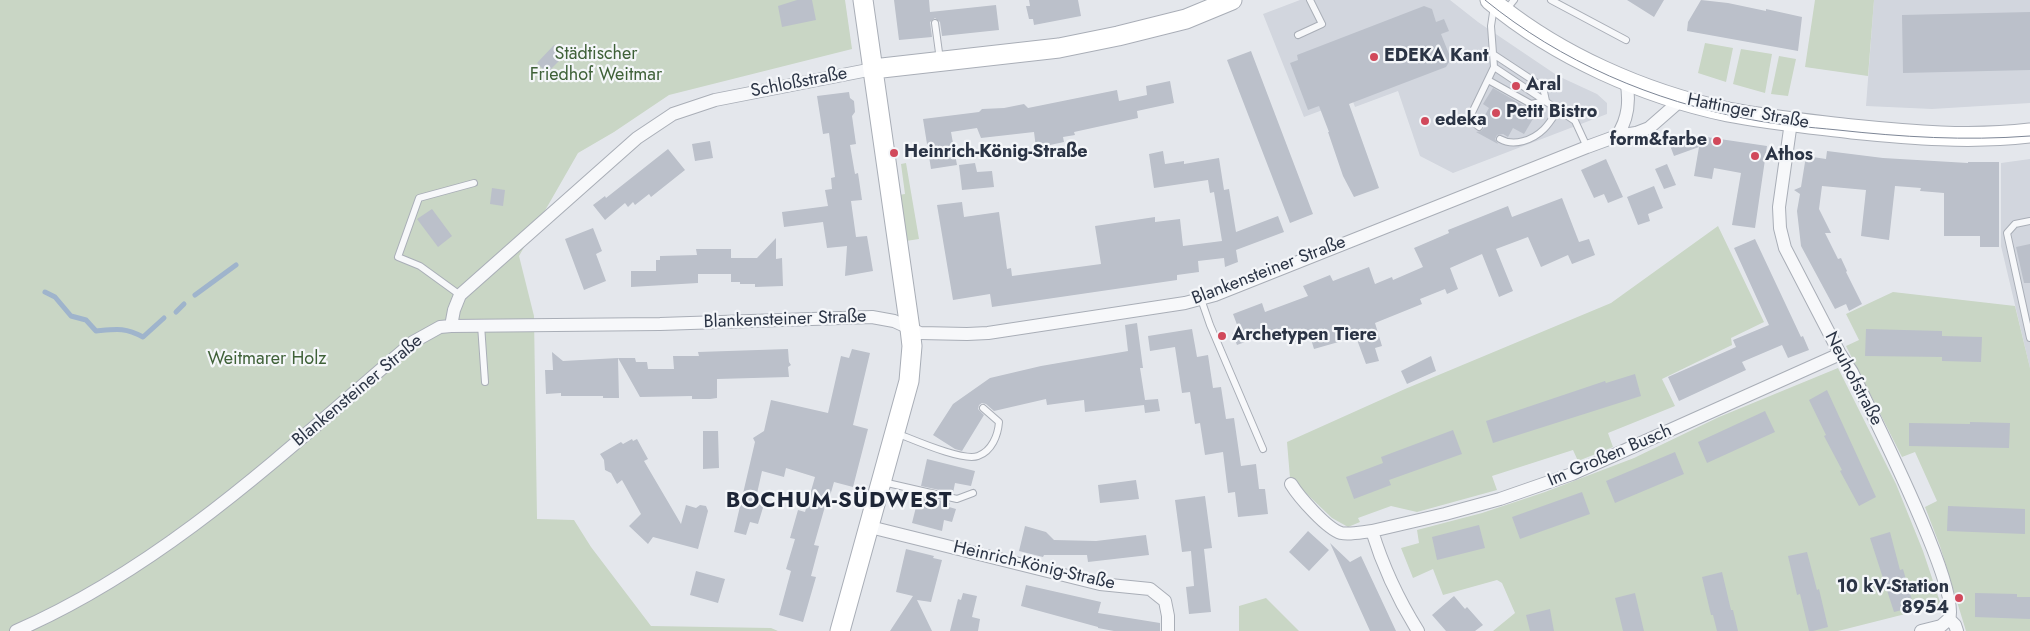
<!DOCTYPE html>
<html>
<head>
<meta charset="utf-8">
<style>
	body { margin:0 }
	canvas { display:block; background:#e4e7ec }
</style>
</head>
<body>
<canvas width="2030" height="631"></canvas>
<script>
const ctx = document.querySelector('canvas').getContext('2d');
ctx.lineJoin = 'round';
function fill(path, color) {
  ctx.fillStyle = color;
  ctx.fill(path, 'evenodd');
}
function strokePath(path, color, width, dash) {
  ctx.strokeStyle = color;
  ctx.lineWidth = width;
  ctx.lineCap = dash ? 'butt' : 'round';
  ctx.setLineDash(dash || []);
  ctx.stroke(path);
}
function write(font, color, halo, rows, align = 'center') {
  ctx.font = font + ' Jost,sans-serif';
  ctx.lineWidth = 4.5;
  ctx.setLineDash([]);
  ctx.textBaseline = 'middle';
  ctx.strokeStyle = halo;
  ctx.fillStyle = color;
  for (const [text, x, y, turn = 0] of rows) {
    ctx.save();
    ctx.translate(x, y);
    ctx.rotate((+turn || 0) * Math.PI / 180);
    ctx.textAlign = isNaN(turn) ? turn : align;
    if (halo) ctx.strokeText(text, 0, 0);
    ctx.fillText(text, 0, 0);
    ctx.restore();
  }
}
fill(new Path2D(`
	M1300,0H1450L1478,22L1558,76L1597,94L1607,103V114L1453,173L1420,156L1398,91L1355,107L1352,99L1304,117L1263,14Z
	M1874,0H2030V103L1932,109L1866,106Z
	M2030,159V368L2001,246V163Z`), '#d2d6de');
fill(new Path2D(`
	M0,0H845L852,49L669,95L614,132L578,153L519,256L534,316L537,519L574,520L591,547L651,626L771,628L778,631H0Z
	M1815,0H1874L1868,76L1805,67Z
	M1705,43L1733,48L1726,82L1698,73Z
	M1741,49L1772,54L1765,93L1733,84Z
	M1779,56L1796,59L1788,96L1771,94Z
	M906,163L919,239L906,241L899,195L905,194L901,164Z
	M1718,226L1764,322L1731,338L1732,345L1662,379L1675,406L1608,433L1613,447L1578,461L1573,450L1492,476L1497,490L1417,512L1391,506L1358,518L1360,522L1348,527L1332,518L1290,478L1287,442L1405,389L1611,303Z
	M1893,292L2015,306L2030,368V631H1966L1940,546L1925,507L1937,501L1915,452L1902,457L1846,346L1859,340L1846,314Z
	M1838,368L1896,484L1923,551L1941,605L1838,631H1493L1515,613L1502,583L1497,580L1443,595L1433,569L1413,578L1401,548L1419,543L1417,530L1482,513L1545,492L1634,458L1719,417Z
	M1266,598L1299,631H1239V606Z`), '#c9d6c5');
strokePath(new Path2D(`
	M45,292L55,297L71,316L86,320L96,331C116,329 125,327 143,337L164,318
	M195,295L236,265
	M176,312L184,304`), '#9fb4cc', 5);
fill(new Path2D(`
	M797,0H812L816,20L782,27L778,6Z
	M894,0H929L930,12L996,5L999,30L942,36L940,22L935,18L930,22L932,37L899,40Z
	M1029,0H1078L1081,16L1034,25L1033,19H1029L1026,6H1030Z
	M1627,0H1664L1654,17Z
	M1701,0L1728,3L1766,11V9L1802,17L1798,51L1687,31L1688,22Z
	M1424,6L1432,9L1436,22L1444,19L1449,31L1441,34L1451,59L1446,67L1349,104L1379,188L1354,197L1343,176L1328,132H1329L1319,106L1308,110L1290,63L1298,60L1297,55Z
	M2030,12V70L1903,73L1902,15Z
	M554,45L565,55L547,73L537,63Z
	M1251,51L1313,214L1290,223L1227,60Z
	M1170,81L1174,103L1137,111L1138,118L1074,132L1075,135L1063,137L1064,142L1036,148L1034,132L981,138L977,128L951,132L957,165L931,169L923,119L979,112L982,109L1004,108L1024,104L1028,108L1117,90L1119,101L1147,95L1146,86Z
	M1493,88L1526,107L1524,111L1534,117L1524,134L1513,128L1508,137L1503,134L1497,135L1495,139L1498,144L1476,132L1481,131L1484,128L1481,122L1489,108L1483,104Z
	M849,92L850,98L854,101L855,112L852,116L856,144L850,145L855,174L858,173L862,200L851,201L856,237L867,236L873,271L845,276L847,246L827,248L823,222L784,227L782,212L828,206L825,190L832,189L831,178L835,177L829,133L823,134L817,96Z
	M1693,135L1767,146L1755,228L1732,225L1741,173L1714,168L1712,179L1694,176L1699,147L1674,156L1669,143Z
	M710,141L713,158L695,161L692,144Z
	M668,149L685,170L651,197L649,194L635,205L633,202L628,207L625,203L605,220L593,205L605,196L606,198Z
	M1163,151L1165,164L1184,161V164L1219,158L1224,190L1229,189L1236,232L1278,216L1284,232L1236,250L1238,262L1225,267L1224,258L1198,261L1199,272L1177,275V280L992,307L990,294L953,300L937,205L962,202L964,217L999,212L1007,269L1011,268L1012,276L1101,264L1095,226L1155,217V222L1180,219L1183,246L1222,241L1214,192L1210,193L1208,180L1154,188L1149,154Z
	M1827,151L1883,158L1968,163V162H1999V247H1980V236H1944V193L1920,191L1921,188L1895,186L1889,240L1861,236L1866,190L1822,186L1819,209L1831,233H1825L1838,259L1841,258L1847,271L1846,272L1862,304L1849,311L1846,304L1835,309L1801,246L1797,211L1800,194L1794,190L1801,187L1806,156L1826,159Z
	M1606,159L1623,197L1608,203L1604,194L1594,198L1581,170Z
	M975,163L977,172L992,171L994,187L962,190L959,165Z
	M1667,164L1676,185L1664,189L1655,169Z
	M1654,186L1663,208L1648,214L1650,221L1638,225L1627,197Z
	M492,188L505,190L503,206L490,204Z
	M1562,198L1579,242L1589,239L1595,255L1572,264L1568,255L1541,267L1528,237L1496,249L1513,291L1499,297L1482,254L1450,268L1458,289L1447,294L1445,289L1420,299L1422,304L1375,323L1382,346L1375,348L1379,361L1366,364L1356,337L1314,349L1310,336L1290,344L1282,328L1237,345L1232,333L1239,330L1233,314L1262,303L1265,312L1308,296L1303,286L1330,275L1333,281L1369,267L1375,284L1392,277L1393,280L1423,267L1414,248L1449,233L1448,230L1508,206L1512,217Z
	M432,209L452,236L438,247L417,219Z
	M593,228L602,251L596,254L606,281L584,290L565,239Z
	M776,238V259L782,258L783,286L755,287V284H740V282H731V274H698V283L631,287V271H656V260H660V256L697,255L696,249H731V258H757Z
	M1755,239L1801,337L1803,336L1809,350L1788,358L1782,345L1742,362L1746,370L1679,401L1668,377L1736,347L1733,340L1769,325L1734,248Z
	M2030,244V283H2024L2016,247Z
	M1137,323L1143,368H1140L1145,400L1158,399L1160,411L1145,413L1144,405L1085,412L1084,400L1047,405L1046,399L994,411L986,404L982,403L979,405L978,409L984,415L962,451L955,449L933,435L953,404L990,378L1041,366L1128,351L1125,325Z
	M1192,329L1197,357L1208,355L1213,388L1221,387L1226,419L1234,418L1241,466L1256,464L1259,489H1265L1268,514L1238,517L1235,492L1228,493L1223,452L1205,455L1200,423L1195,424L1190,392L1182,393L1175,347L1150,351L1148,336Z
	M1866,329L1942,331V336L1982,337L1981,362L1942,361V357L1865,356Z
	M788,349L789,362L791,365L788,367L789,377L717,379V398L710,399H692V396L640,397L618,358H635L636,362H647L648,369H674L673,356H699L698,352Z
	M852,349L870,353L853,425L868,429L853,487L834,482L830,496H828L814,545L819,546L811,576L816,577L803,622L779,615L791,571L786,569L795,539L790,538L798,510L805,512L815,477L786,468L784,477L762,471L756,498L765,501L758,524L750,522L746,535L734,532L755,442L753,438L764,431L771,400L828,413L841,356L849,358Z
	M552,352L563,361L618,358L619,398H603V396H561V393L546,394L545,370H553Z
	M1431,356L1436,371L1407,384L1401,371Z
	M1635,374L1641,396L1493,443L1486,421L1605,381L1606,383Z
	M1827,390L1876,497L1859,506L1840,471L1842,470L1824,436L1826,435L1809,400Z
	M1765,411L1775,432L1707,463L1698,442Z
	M1970,422L2010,423L2009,448L1909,446V423L1970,424Z
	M1453,430L1462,454L1389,480L1391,485L1354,499L1346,477L1383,463L1381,457Z
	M703,431H718L719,468L703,469Z
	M632,439L633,441L637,439L648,459L644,461L681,524L686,505L696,508L700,505L706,506L708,511L698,549L653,537L648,544L629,526L641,514L622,480L617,484L611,473L605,470L604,460L600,454L621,442L623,444Z
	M1675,452L1684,474L1615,503L1606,481Z
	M927,459L975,471L971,486L955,483L953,493L921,486Z
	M1136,480L1139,499L1100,503L1098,485Z
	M1582,492L1590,514L1520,539L1512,517Z
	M919,495L950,503L949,507L956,509L952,522L944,520L942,531L912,523Z
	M1205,496L1212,548L1204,549L1211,612L1189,614L1186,587L1194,586L1191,551L1182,552L1175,500Z
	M1948,506L2025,509V534L1947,531Z
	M1479,525L1485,548L1437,560L1432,537Z
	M1025,526L1046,532L1054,540L1096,541L1146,535L1149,555L1088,562L1087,555H1044L1043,557L1019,551Z
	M1308,531L1329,550L1309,571L1289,552Z
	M1890,532L1900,570L1903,569L1914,607L1894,612L1870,538Z
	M1330,543L1350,562L1361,556L1396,631H1370Z
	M906,549L934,556L933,558L942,560L931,602L917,600L932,631H890L913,596L896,592Z
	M1807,552L1817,590L1819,589L1828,627L1813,631H1809L1800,594L1797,595L1788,556Z
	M696,571L725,579L718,603L690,595Z
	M1722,572L1731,610H1733L1738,631H1717L1713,615H1711L1702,577Z
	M1026,585L1101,602L1098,613L1160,623V631H1114L1098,628V627L1021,606Z
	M963,593L977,596L972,617L980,619L978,631H950L958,599L961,600Z
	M1635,593L1644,631H1623L1615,598Z
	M1975,593L2017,594V597H2030V619L1975,617Z
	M1454,596L1465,609L1467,607L1483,625L1475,631H1446L1432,615Z
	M1550,609L1554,631H1530L1526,615Z`), '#bbc0ca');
const service = new Path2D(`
	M1551,0L1626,40
	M1506,10L1514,0
	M935,23L940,60
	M1298,35L1322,24L1310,0
	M1493,54L1543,87L1546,101
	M1494,67L1575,121L1587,147
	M1488,80L1531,104L1546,101
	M1479,127L1469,119L1494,67L1491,26L1494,6
	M1500,139C1514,147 1533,140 1544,129C1549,124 1554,116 1558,110
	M2030,221L2015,224L2007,233L2030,338
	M460,295L420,266L398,257L419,198L474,183
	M1201,299L1210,325L1263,449
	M481,325L485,382
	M896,433C912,439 963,462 978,456C992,451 998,435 999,422L983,408
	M883,482L957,499L973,493`);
const minor = new Path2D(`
	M1791,122L1779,207L1780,228L1785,248L1840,354L1852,372C1869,408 1962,590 1949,619
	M1617,136C1629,118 1630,100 1626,80
	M451,326L454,310L460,295L637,138L673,114L715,100L873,69
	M1291,484C1299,497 1327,529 1341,533C1350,535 1362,532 1372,531
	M870,527L1100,584L1150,589L1165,601L1168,616V631
	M1949,619L1955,625L1957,631
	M16,631C169,564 288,448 413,342L440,327L451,326L660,324L872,317L894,321L920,333L967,334L988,333L1185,303L1215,295L1587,147L1617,136L1636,133L1649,128L1681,100
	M1418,631C1398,599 1383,567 1372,531L1445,514L1500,499L1572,474L1840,354
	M1921,631L1941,626L1949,619`);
const secondary = new Path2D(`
	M1490,0C1557,56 1644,94 1728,112C1769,120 1811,124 1852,129C1911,135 1971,140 2030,133
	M873,69L1059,48L1118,36L1186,19L1232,0
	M840,631L909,381L912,346L910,329L863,0`);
strokePath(service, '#a9aeb7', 8);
strokePath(minor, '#a9aeb7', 14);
strokePath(secondary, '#a9aeb7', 21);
strokePath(service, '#f7f8fa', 6);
strokePath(minor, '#f7f8fa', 12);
strokePath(secondary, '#fff', 19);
strokePath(new Path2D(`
	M1485,0C1561,62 1653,101 1748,119C1777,125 1808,127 1838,130C1902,137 1965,141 2030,136`), '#7d8696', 1);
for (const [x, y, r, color] of [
	[1374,57,5,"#d1495b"],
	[1516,86,5,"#d1495b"],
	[1496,113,5,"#d1495b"],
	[1425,121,5,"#d1495b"],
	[1717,141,5,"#d1495b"],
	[894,153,5,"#d1495b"],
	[1755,156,5,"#d1495b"],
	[1222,336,5,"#d1495b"],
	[1959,598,5,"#d1495b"]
]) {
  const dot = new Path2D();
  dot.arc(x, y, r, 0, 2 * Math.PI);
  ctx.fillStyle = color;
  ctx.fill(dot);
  strokePath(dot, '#f4f6f9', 2);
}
write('18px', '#3f6138', '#f4f6f9', [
	["Städtischer",596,55],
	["Friedhof Weitmar",596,76],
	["Weitmarer Holz",267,360]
]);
write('bold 18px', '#2b3445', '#f4f6f9', [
	["EDEKA Kant",1384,57],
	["Aral",1526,86],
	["Petit Bistro",1506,113],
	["edeka",1435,121],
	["form&farbe",1707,141,"right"],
	["Heinrich-König-Straße",904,153],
	["Athos",1765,156],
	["Archetypen Tiere",1232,336],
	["10 kV-Station",1949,588,"right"],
	["8954",1949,609,"right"]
], 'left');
write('18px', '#2b3445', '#f4f6f9', [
	["Schloßstraße",799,83,-11],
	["Hattinger Straße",1748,112,11],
	["Blankensteiner Straße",1269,271,-21],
	["Blankensteiner Straße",785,320,-2],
	["Neuhofstraße",1853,379,62],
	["Blankensteiner Straße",358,391,-40],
	["Im Großen Busch",1610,456,-23],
	["Heinrich-König-Straße",1034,566,13]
]);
ctx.letterSpacing = '1px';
write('bold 22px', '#1d2536', '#f4f6f9', [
	["BOCHUM-SÜDWEST",839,502]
]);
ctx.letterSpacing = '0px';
</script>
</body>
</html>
